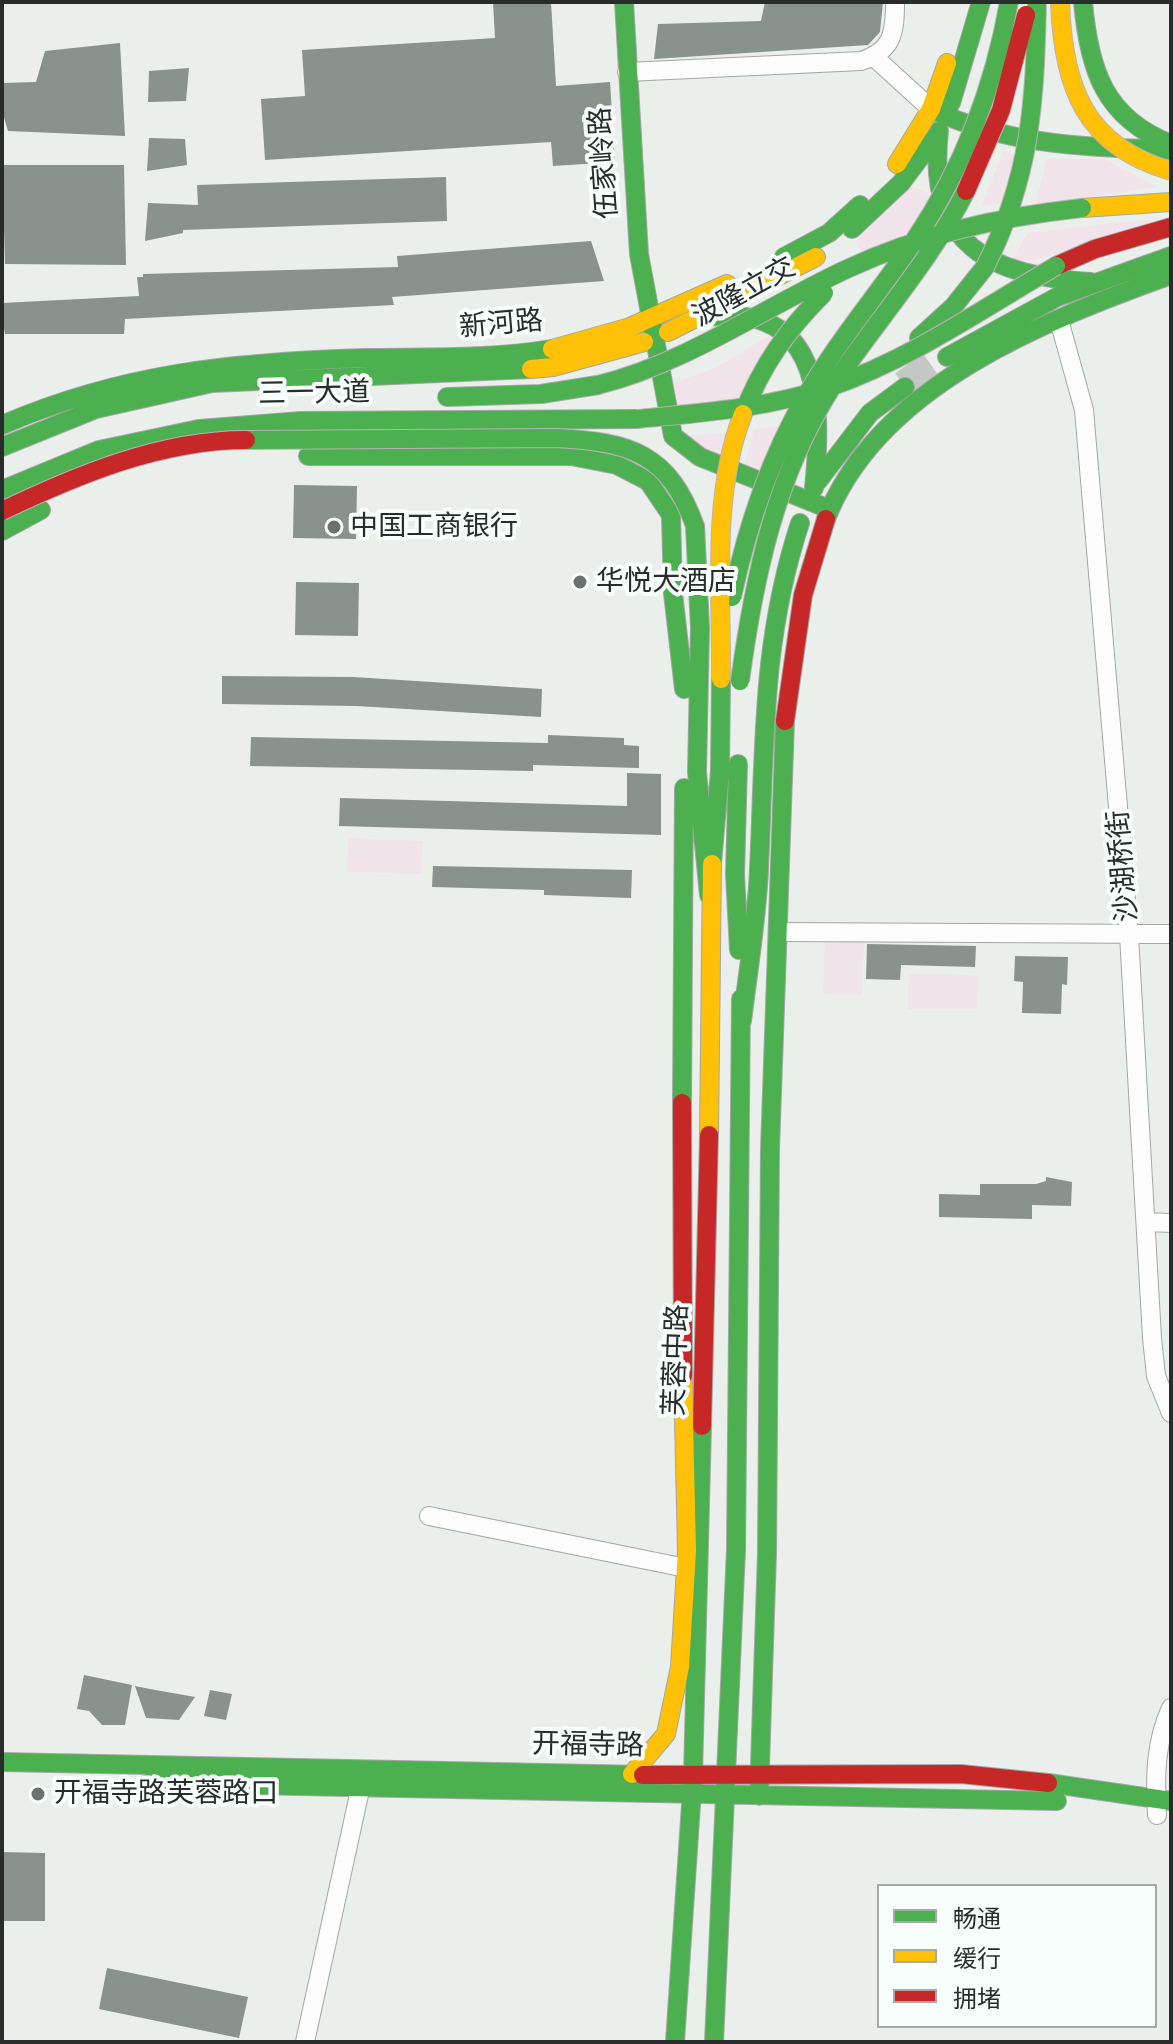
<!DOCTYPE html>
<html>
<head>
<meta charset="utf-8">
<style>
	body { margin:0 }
	#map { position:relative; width:1173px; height:2044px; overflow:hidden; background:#eaefec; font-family:Inter,"Noto Sans SC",sans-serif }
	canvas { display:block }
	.frame { position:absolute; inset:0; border:4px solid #282c2a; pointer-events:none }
	.legend { position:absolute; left:877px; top:1884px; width:280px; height:144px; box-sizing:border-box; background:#f7fefb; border:2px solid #a4aaa7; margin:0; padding:10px 14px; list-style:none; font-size:24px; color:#282c2a }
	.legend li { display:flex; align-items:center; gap:16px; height:40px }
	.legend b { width:40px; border:2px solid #a4aaa7 }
</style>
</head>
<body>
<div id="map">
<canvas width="1173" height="2044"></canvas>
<div class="frame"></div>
<ul class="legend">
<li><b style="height:10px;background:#4caf50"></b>畅通</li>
<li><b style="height:10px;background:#ffc107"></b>缓行</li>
<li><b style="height:10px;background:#c62828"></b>拥堵</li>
</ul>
</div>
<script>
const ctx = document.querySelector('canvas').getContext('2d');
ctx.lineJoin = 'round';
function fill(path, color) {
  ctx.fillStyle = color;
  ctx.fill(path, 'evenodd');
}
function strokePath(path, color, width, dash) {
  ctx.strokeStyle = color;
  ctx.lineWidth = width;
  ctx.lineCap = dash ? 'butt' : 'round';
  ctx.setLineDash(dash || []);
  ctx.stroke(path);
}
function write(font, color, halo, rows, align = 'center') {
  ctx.font = font + ' Inter,"Noto Sans SC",sans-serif';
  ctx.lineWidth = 8;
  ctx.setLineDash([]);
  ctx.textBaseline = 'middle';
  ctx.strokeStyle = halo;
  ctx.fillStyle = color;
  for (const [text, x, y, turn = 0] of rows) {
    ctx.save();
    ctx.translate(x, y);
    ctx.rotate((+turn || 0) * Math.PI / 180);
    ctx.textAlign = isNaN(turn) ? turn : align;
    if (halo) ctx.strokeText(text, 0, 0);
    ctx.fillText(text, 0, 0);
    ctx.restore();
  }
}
fill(new Path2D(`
	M1003,151L1023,156L1012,201L982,206Z
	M1047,159H1105L1157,187L1035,205Z
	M907,185L935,196L915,231L863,253L855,242Z
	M1150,219V228L1008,267L1028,233Z
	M775,332L739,404L671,411L666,386L717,367Z
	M784,426L761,477L743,471L754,429Z
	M727,433L721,463L679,436Z
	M348,838L423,841L421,874L347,872Z
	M825,938L864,939L862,995L823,994Z
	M909,974L978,975L977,1009H908Z`), '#f0e3ea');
fill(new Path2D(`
	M493,2H551L556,86L610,82L615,162L553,166L551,142L265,160L261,99L305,96L302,50L495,38Z
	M765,2H883L880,32L868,45L654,59L658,24L761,21Z
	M120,43L125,136L8,131L2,111V83L36,82L45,51Z
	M189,68L186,101L148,102L149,71Z
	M149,138L185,139L187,165L147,171Z
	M2,165H124L126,265L5,264Z
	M446,177L447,221L183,230V233L145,241L148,203L198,205L197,185Z
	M591,241L604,281L392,297L394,305L125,319L124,334H5L2,319V303L139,296L137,277H143V274L398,267L397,256Z
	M294,485L357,486L356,539L293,538Z
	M296,582L359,583L358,636L295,635Z
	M222,676L353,677L542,689L541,717L356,706L222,704Z
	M548,735L624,738V745L639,746V768L533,765V771L250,766L251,737L548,743Z
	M627,773L661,774V835L339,826L340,798L627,806Z
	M433,866L632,870L631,898L544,895V890L432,887Z
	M867,944L976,946L975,967L901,965L900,980L866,979Z
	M1015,956L1068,957L1067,985L1062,984L1061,1014L1022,1013L1023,982L1014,981Z
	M1046,1177L1072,1182L1071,1206L1032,1205V1219L939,1217V1194L980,1195V1184H1036L1046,1181Z
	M84,1675L132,1685L125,1725H102L89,1711L77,1709Z
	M135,1686L150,1689L195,1697L179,1720L146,1718Z
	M210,1690L232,1694L226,1720L204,1716Z
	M2,1852L45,1853V1921H2Z
	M107,1968L248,1997L239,2038L99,2009Z`), '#8a928e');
strokePath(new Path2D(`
	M905,387L947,357`), '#c3c8c5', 34, [34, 17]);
const street = new Path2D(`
	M874,57L931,109
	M627,72L861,61C893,51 895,32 895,2
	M1059,320L1084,410L1129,935L1152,1338L1156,1376L1171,1413
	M779,932L1171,934
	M1147,1222L1171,1223
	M429,1516L686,1568
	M1157,1815C1155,1778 1155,1742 1171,1708
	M305,2042L360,1790`);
const fast = new Path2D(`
	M624,2L639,254L673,436L700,457L829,509
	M1083,2C1089,69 1104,118 1171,144
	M951,103L981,2
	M931,109C1008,146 1087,147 1171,150
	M939,131C926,246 990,276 1091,282
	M852,229L901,183L937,135
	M784,257L829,233L860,205
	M698,317C721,316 743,313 765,322C827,345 819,436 814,488
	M919,338L953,307L985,267
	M947,357L1057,297L1171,256
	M447,397L541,394L598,385
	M2,425C122,373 234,362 364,358C426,357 490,359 552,349
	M2,447L96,409L212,383L531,369
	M308,456H571L617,465L648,481L671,515L673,593L684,689
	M818,481L870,413L905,387
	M2,490L99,450L199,429L301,421L637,419
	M826,519C878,385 1046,320 1171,275
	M695,526L700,628L697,772L709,895
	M2,531L41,510
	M738,764L735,874L739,950
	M712,864L720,771L721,679
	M742,1021C748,971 757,919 759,869C765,746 761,642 800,523
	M682,1103L684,788
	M2,1762L643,1775
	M148,1783L1057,1801
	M1048,1783L1171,1801
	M759,1796L767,1553L770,1149L785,721
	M675,2042L693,1775L702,1426
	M714,2042L736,1550L741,999`);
const slow = new Path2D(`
	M897,164L931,109L947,63
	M1082,208L1171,202
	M668,332L816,257
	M552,349L630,327L727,284
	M531,369L553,367L644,342
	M709,1135L712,864
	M632,1774L666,1734L680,1667L687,1551L683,1376`);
const jam = new Path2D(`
	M1056,266L1095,249L1171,227
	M785,721L803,595L826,519
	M682,1103L683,1376
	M702,1426L709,1135
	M643,1775L961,1774L1048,1783`);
strokePath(street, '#a2a7a4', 20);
strokePath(fast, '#a2a7a4', 20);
strokePath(slow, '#a2a7a4', 20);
strokePath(jam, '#a2a7a4', 20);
strokePath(street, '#fcfdfc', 18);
strokePath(fast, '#4caf50', 18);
strokePath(slow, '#ffc107', 18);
strokePath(jam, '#c62828', 18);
const fastBridge = new Path2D(`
	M985,267C1031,177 1035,101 1037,2
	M598,385C689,362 763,308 847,269C922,234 1000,217 1082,208
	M743,414C762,365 787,330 824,293
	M637,419C702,413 768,408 830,387C911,359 982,309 1056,266
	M246,440L557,438C630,442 669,453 695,526
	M732,597C747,527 769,460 805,398C837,341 880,292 916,238C964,166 994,87 1009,2
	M740,681C754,578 775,476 832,387C876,321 930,262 966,191`);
const slowBridge = new Path2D(`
	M1060,2C1063,86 1084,146 1171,171
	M721,679C722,594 711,495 743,414`);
const jamBridge = new Path2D(`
	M966,191L1001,110L1026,15
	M2,511C77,475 161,440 246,440`);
strokePath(fastBridge, '#bab3b7', 20, []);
strokePath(slowBridge, '#bab3b7', 20, []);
strokePath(jamBridge, '#bab3b7', 20, []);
strokePath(fastBridge, '#4caf50', 18);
strokePath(slowBridge, '#ffc107', 18);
strokePath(jamBridge, '#c62828', 18);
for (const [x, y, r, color] of [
	[334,527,8,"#6c706e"],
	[580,582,8,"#6c706e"],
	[38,1794,8,"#6c706e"]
]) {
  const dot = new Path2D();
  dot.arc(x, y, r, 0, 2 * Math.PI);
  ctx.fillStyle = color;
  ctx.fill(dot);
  strokePath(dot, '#f7fefb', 3);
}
write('28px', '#282c2a', '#f7fefb', [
	["伍家岭路",604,163,-94],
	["波隆立交",744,292,-29],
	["新河路",501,324,-5],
	["三一大道",314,393,-1],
	["沙湖桥街",1123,866,-95],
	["芙蓉中路",676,1360,-88],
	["开福寺路",588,1745,1]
]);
write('28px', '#282c2a', '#f7fefb', [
	["中国工商银行",350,527],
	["华悦大酒店",596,582],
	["开福寺路芙蓉路口",54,1794]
], 'left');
</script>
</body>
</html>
